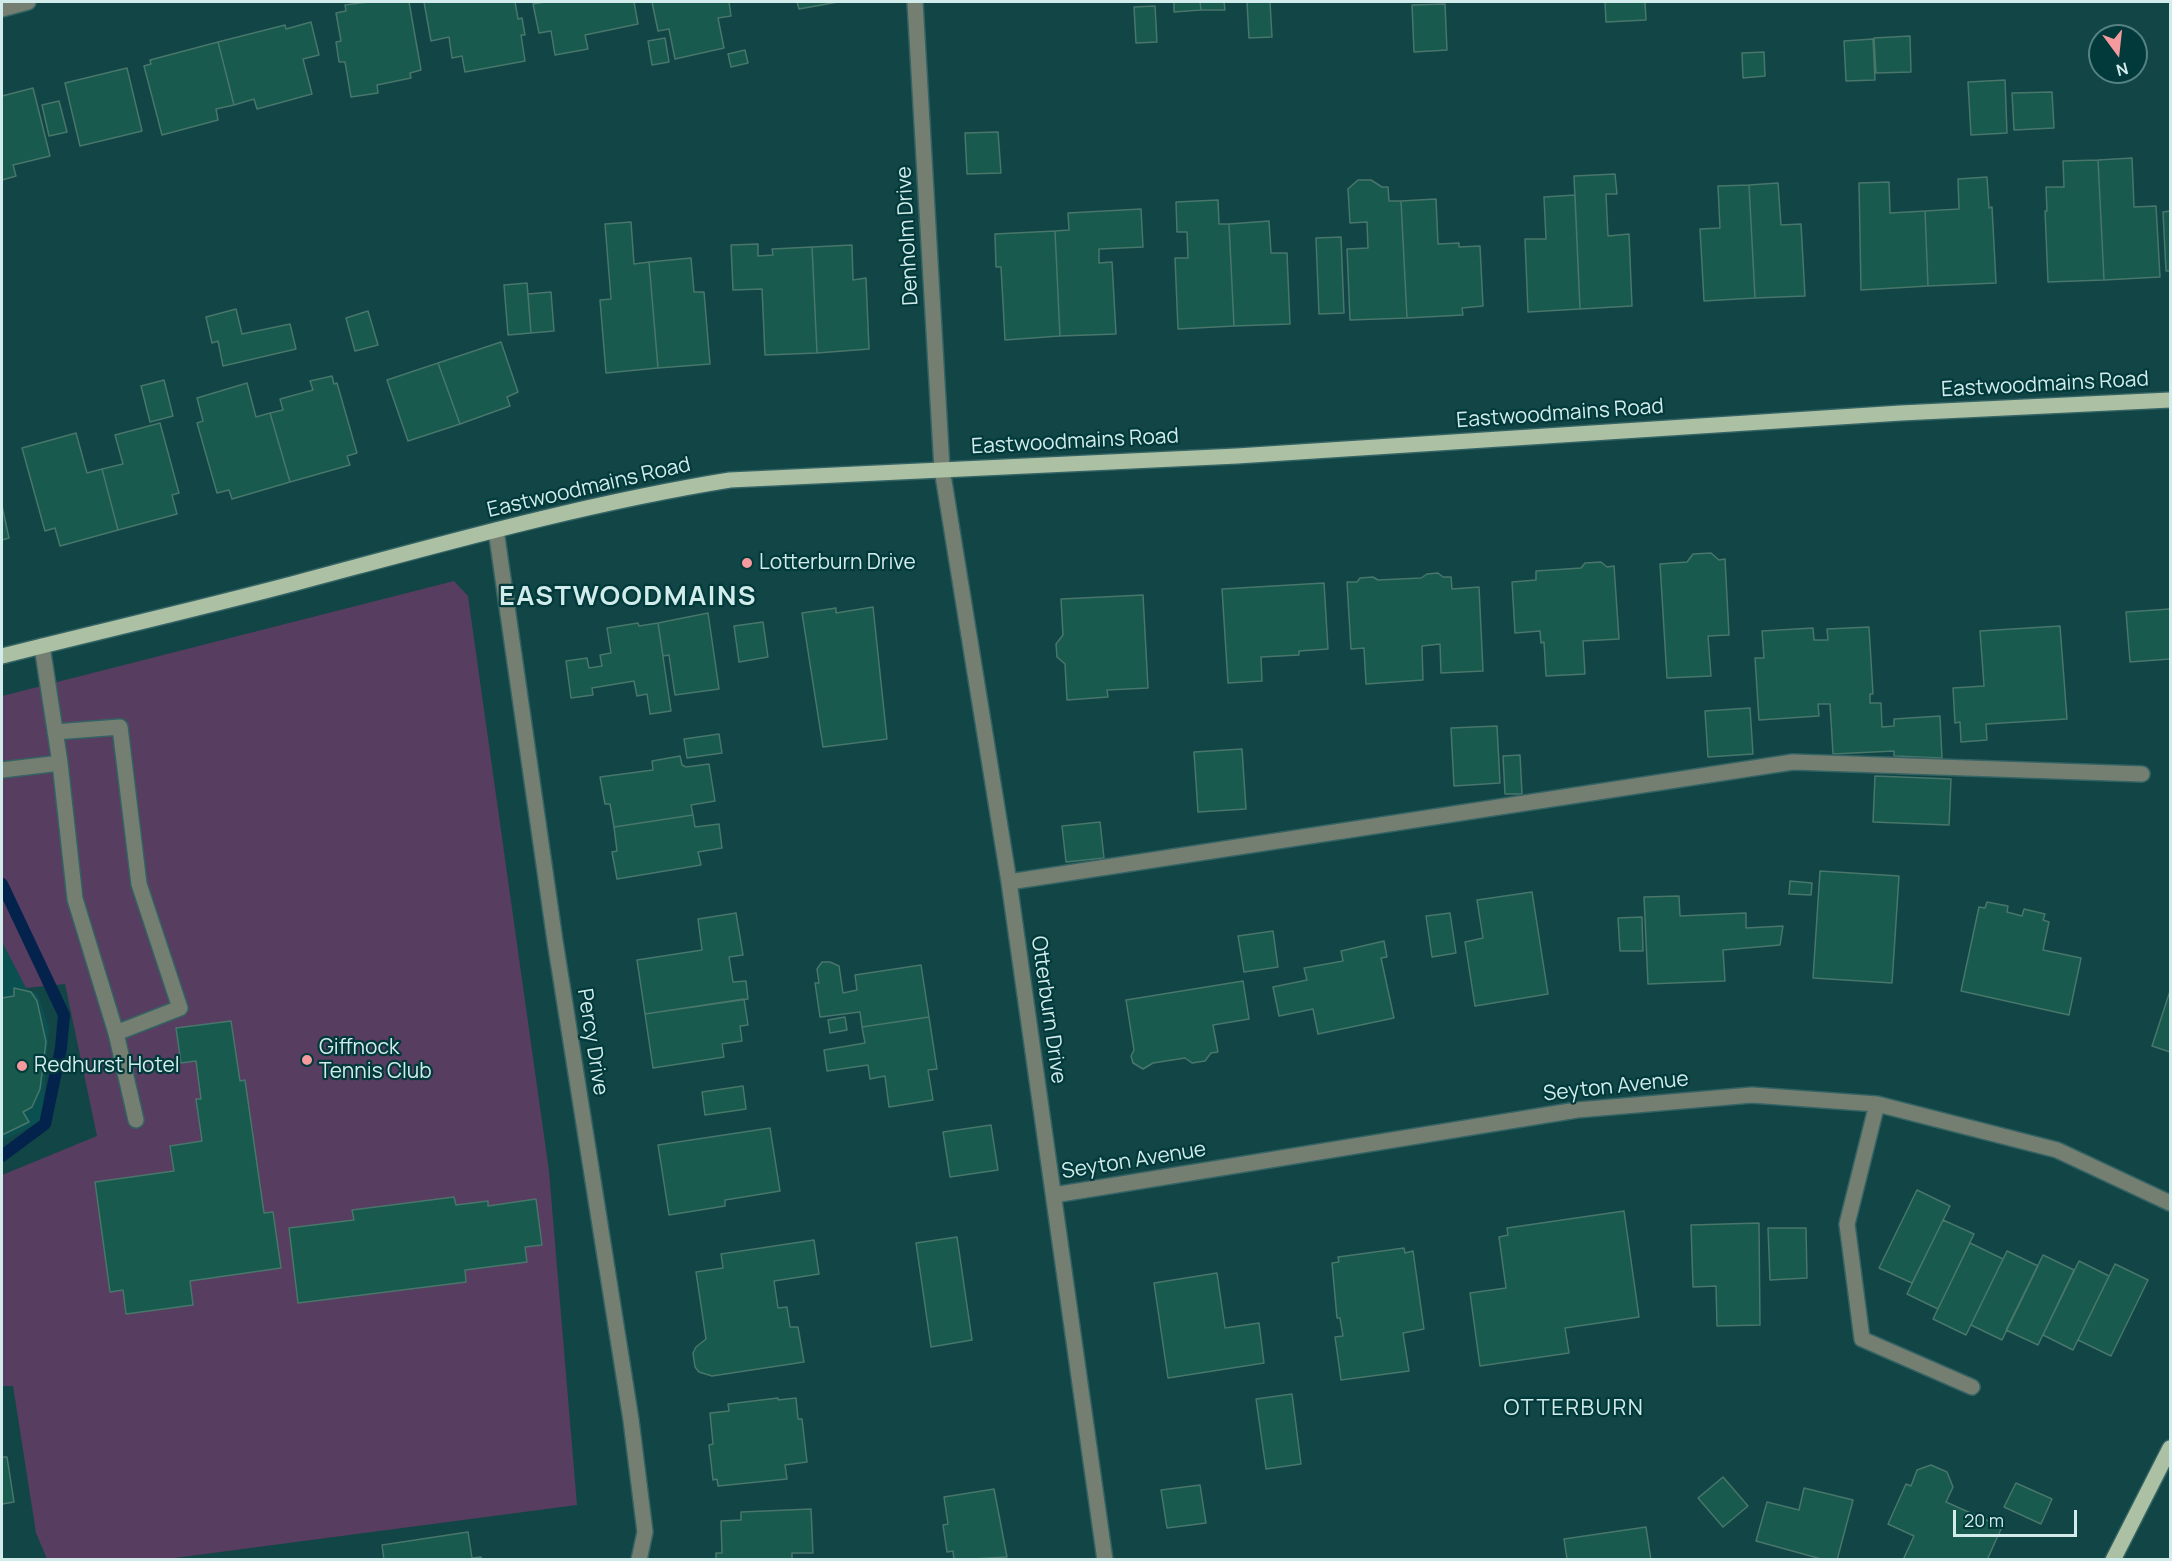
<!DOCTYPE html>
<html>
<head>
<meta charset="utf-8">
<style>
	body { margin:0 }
	#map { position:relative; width:2172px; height:1561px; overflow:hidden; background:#114546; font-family:Manrope,sans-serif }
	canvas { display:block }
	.frame { position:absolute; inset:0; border:3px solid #d2ebeb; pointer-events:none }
	.north { position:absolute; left:2088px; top:24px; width:60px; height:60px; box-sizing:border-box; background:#023a3b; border:2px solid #558181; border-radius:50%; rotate:165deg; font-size:16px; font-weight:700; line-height:24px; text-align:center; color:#d2ebeb }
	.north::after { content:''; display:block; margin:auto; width:21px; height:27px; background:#f59b9e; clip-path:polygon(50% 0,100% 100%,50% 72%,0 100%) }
	.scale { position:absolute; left:1953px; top:1510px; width:124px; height:27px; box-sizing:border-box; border:3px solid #d2ebeb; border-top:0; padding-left:8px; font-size:18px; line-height:21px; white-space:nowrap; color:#d2ebeb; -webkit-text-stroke:4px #023a3b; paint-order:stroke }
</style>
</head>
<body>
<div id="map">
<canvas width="2172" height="1561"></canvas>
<div class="frame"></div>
<div class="north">N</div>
<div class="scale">20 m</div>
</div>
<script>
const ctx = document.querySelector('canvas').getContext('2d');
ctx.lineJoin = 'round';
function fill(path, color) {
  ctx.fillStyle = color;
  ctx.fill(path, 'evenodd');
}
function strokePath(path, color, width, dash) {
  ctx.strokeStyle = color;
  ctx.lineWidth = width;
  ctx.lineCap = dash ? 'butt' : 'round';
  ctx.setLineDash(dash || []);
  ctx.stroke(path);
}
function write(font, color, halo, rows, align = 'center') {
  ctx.font = font + ' Manrope,sans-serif';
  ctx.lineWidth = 4.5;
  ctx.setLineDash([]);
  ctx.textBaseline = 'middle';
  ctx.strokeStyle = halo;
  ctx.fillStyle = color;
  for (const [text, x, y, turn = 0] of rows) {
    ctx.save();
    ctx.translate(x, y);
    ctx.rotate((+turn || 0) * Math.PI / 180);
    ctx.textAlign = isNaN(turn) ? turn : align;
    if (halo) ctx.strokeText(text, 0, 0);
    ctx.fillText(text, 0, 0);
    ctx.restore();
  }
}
fill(new Path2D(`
	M2,942L26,988L38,994L49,1029L42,1121L2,1141Z`), '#0a5051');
fill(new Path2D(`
	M454,581L468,596L549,1171L577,1505L167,1559H47L36,1533L13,1386H2V1175L97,1136L65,984L26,988L2,942V696Z`), '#573d60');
strokePath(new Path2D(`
	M2,884L64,1015L61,1048L45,1124L2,1156`), '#03224c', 12);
const building = new Path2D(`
	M368,2H409L421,70L410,73L411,78L377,85L378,93L351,97L345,62H339L336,42L341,41L336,13L346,11L345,5Z
	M424,2H515L518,19L522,18L525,35H521L525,61L465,72L462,56L452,58L449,37L431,41Z
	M545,2H634L638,24L585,35L588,49L555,55L551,31L539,33L533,4Z
	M652,2H729L731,16L718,18L724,48L675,59L669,29L658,31Z
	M797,2H838L799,9Z
	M1174,2H1200L1201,10L1174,12Z
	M1200,2H1224L1225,10H1201Z
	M1247,2H1270L1272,37L1249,38Z
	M1605,2H1645L1646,20L1606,22Z
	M1445,4L1447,50L1414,52L1412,5Z
	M1155,6L1157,42L1136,43L1134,7Z
	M311,22L319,55L303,59L312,94L257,109L254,99L234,105L218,42L285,25L286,29Z
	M1910,36L1911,72L1876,73L1874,38Z
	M665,38L669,62L652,65L648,41Z
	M1873,39L1875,80L1846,81L1844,41Z
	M218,42L234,105L216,109L218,120L162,135L144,66L151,64L150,60Z
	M745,50L748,63L731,67L728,54Z
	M1764,52L1765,76L1743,78L1742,53Z
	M127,68L142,131L80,146L65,83Z
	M2005,80L2007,133L1971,135L1968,82Z
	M33,88L50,156L13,165L16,176L2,180V96Z
	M2052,92L2054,128L2014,130L2012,93Z
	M59,101L67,132L49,136L42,105Z
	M998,132L1001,173L967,174L965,133Z
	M2132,158L2134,207L2156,206L2160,277L2104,280L2098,160Z
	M2098,160L2104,280L2048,282L2045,211H2047L2046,187H2064L2063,161Z
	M1615,174L1617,194H1606L1608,236L1629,234L1632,306L1580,309L1574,176Z
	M1987,177L1989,208L1992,207L1996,283L1928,286L1925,211L1959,209L1958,179Z
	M1358,180H1371L1382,187H1388L1389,201H1401L1407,318L1350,320L1347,249L1368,248L1367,222L1350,223L1348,189Z
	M1889,182L1890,213L1925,211L1928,286L1861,290L1859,183Z
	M1778,183L1781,225L1801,224L1805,296L1755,298L1749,185Z
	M1749,185L1755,298L1704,301L1700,229L1720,228L1718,186Z
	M1575,195L1580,309L1528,312L1525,239H1546L1544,197Z
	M1436,199L1438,244L1459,243V247L1480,246L1483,306L1462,308L1463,315L1407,318L1401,201Z
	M1218,200L1219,224H1229L1234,326L1178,329L1175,258H1188L1187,232H1177L1176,202Z
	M1141,209L1143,247L1099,249V263L1112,262L1116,334L1060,336L1055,231L1069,230L1068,213Z
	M2170,211V271H2166L2163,212Z
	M1269,221L1271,253H1287L1290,324L1234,326L1229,224Z
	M631,222L634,264L649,262L658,368L606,373L600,300L611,299L605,224Z
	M1055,231L1060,336L1005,340L1001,267H996L995,234Z
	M1341,237L1344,313L1319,314L1316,238Z
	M758,244V256L773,255L772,249L812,247L817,353L765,355L762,289L733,290L731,245Z
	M852,245L853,280L866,278L869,349L817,353L812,247Z
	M691,258L694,292H704L710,364L658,368L649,262Z
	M527,283L531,333L508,335L504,285Z
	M551,292L554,331L531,333L528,294Z
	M236,309L242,334L290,324L296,349L223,366L218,341L212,343L206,317Z
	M368,311L378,345L355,351L346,318Z
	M501,342L518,392L507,397L510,406L460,424L438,363Z
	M438,363L460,424L408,441L387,380Z
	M332,376L334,384L337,383L357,453L347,456L350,465L290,482L270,413L283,410L280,399L313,390L310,381Z
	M164,380L173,416L150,422L141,386Z
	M247,383L256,417L270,413L290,482L232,499L229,490L217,493L197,423L203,421L197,398Z
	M160,423L179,493L172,495L177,514L118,530L102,469L123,464L115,435Z
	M76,433L87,473L102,469L118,530L60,546L55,528L45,531L22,448Z
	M2,506L9,538L2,540Z
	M1711,553L1719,560L1725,559L1729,635L1708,636L1711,676L1667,678L1660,564L1687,562L1693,554Z
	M1601,562L1607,567L1614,566L1619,639L1583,641L1585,674L1546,676L1544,642L1541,643L1540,631L1515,633L1512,582L1536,580V571L1581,568L1585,563Z
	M1438,573L1443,577H1451L1452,589L1479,587L1483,671L1441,673L1440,644L1422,646L1423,680L1366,684L1364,648L1351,649L1347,582H1357L1360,578L1373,577L1378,580L1421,578L1427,574Z
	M1324,583L1328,649L1299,651V655L1261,657L1262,681L1228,683L1222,589Z
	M1143,595L1148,688L1107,690L1108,697L1067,700L1065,664L1057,657L1056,644L1063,635L1061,599Z
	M873,607L887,739L823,747L802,613L836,608V613Z
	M2170,609V659L2130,662L2126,612Z
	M708,613L719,689L675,695L669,655L663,656L658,623Z
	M763,622L768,657L739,662L734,626Z
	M638,623L639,626L658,623L671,711L650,714L647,694L637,696L634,681L592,688L593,695L571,698L566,661L587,658L589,668L602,666L600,655L611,653L607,628Z
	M2060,626L2067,719L1986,724L1987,740L1961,742L1960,722L1955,723L1953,688L1984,686L1980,631Z
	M1869,627L1873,694H1870V703H1881L1882,727L1894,726V719L1940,716L1942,758L1894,756V751L1833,754L1830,704H1818L1819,716L1759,720L1755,658H1764L1762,631L1813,628L1814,640H1828L1827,629Z
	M1750,708L1753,754L1708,757L1705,711Z
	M1497,726L1500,783L1454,786L1451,728Z
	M719,734L722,753L687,758L684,739Z
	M1242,749L1246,809L1198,812L1194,752Z
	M1520,755L1522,794H1505L1503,756Z
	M680,756L682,765L686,767L709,764L715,801L691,805L693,815L614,827L610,804H605L600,777L653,770L652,761Z
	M1875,776L1951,779L1949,825L1873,822Z
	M693,815L695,827L719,824L722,848L698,852L701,865L617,879L612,852L617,851L614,827Z
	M1100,822L1104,858L1066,862L1062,826Z
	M1820,871L1899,876L1892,983L1813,978Z
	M1790,881L1812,883L1811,895L1789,894Z
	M1532,892L1548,994L1475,1006L1465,942L1483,938L1477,900Z
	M1679,896L1680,916L1746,913V928L1783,926L1780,945L1723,950L1725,981L1648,984L1644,897Z
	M1987,902L2008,906L2007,912L2022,916L2024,909L2045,914L2043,920L2049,922L2043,950L2081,958L2069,1015L1961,991L1979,907L1985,908Z
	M736,913L743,955L729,957L733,982L746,981L748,999L645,1014L637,960L702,950L698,919Z
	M1450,913L1456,953L1432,957L1426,916Z
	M1642,917L1643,951H1620L1618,918Z
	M1273,931L1278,967L1244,972L1238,936Z
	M1384,941L1387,957L1381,958L1394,1018L1318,1034L1313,1009L1279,1016L1273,987L1307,980L1304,968L1343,961L1341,951Z
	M822,962H830L839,966L843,993L857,990L855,975L921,965L929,1017L862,1027L860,1012L820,1017L815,983H819L817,969Z
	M1243,981L1249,1019L1213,1025L1218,1052L1211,1053L1205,1061L1192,1063L1185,1058L1153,1063L1143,1069L1133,1063L1131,1056L1134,1050L1126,1000Z
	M14,988L31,992L37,1001L46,1042L40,1089L32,1107L23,1112L29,1122L2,1135V998L14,996Z
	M2170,991V1052L2152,1046Z
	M744,999L748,1025L740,1026L742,1041L722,1044L724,1057L653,1068L645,1014Z
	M845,1017L847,1030L830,1033L828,1020Z
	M929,1017L937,1069L928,1070L933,1100L889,1107L885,1076L870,1079L868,1065L827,1071L824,1050L865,1043L862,1027Z
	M231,1021L240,1081L245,1080L264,1213L273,1212L281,1268L190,1281L193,1305L126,1314L123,1290L110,1292L95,1182L174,1171L170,1146L202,1141L196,1099H201L196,1061L181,1063L176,1028Z
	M743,1086L746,1109L705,1115L702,1092Z
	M991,1125L998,1170L950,1177L943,1132Z
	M770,1128L780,1191L725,1200V1206L669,1215L658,1145Z
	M1917,1190L1950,1206L1912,1283L1879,1268Z
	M454,1197L456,1205L488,1201V1206L536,1199L542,1245L525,1247L527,1262L465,1270L466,1282L298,1303L289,1228L354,1220L352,1210Z
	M1624,1211L1639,1317L1565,1328L1569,1353L1480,1366L1470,1293L1506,1288L1499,1237L1508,1235L1507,1228Z
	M1943,1220L1974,1234L1938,1309L1907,1294Z
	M1759,1223L1760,1325L1717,1326L1716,1286L1693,1287L1691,1225Z
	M1768,1228H1806L1807,1278L1770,1280Z
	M957,1237L972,1340L931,1347L916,1243Z
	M814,1240L819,1274L774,1281L778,1308L787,1307L790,1327H798L804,1362L712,1376L699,1372L695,1367L693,1353L696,1347L706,1339L696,1272L723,1268L721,1254Z
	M1970,1243L2003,1259L1966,1335L1933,1319Z
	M1404,1248L1405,1253L1413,1251L1424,1329L1403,1333L1409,1371L1341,1380L1335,1337L1343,1336L1340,1318H1337L1332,1263L1339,1262L1338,1257Z
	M2007,1251L2038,1266L2002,1340L1971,1325Z
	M2043,1255L2074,1270L2038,1345L2006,1330Z
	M2079,1261L2109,1276L2073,1350L2043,1335Z
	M2115,1264L2148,1280L2111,1356L2078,1340Z
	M1217,1273L1225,1328L1259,1323L1264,1363L1168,1378L1154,1283Z
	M1292,1394L1301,1464L1266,1469L1256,1399Z
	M778,1398V1400L796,1398L798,1419H802L807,1462L785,1465L787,1479L718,1486L717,1479L713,1480L709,1445L713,1444L710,1413L729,1411L728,1404Z
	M2,1457H7L14,1502L2,1504Z
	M1931,1465L1947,1472L1953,1487L1946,1502L2002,1527L1987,1560H1903L1914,1536L1888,1524L1906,1484L1911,1486L1917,1470Z
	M1723,1477L1748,1506L1723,1527L1698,1498Z
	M2016,1483L2052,1499L2041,1524L2004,1507Z
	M1200,1485L1206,1523L1167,1528L1161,1490Z
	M1804,1488L1853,1500L1837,1560H1825L1756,1541L1767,1502L1799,1510Z
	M994,1489L1007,1557L954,1560L953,1551L947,1552L943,1525L948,1524L944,1497Z
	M811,1509L813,1553H792V1560H716V1553H722L721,1521L741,1520V1512Z
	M1646,1527L1651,1560H1565L1567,1559L1564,1539Z
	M468,1532L472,1558L481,1557L482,1560H384L382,1545Z`);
fill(building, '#185a4d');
strokePath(building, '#49766b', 1.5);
const minor = new Path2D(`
	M915,2L942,469L1009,882L1105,1560
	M2,9L28,2
	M496,530L555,941L631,1420L645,1532L639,1560
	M42,646L60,763L75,899L116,1033L136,1120
	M55,732L120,727L139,884L180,1008L116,1033
	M2,770L60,763
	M1009,882L1793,762L2142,774
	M1877,1104L1847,1224L1862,1339L1972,1387
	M1054,1195L1577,1110L1752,1095L1877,1104L2057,1150L2170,1203`);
const major = new Path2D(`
	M2,656C97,632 193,610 288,585C435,546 581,504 730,480L1237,456L1901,413L2170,400
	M2113,1560L2170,1448`);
strokePath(minor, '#346364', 18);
strokePath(major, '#346364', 18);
strokePath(minor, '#757f71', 15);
strokePath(major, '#acc0a4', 15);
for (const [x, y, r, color] of [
	[747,563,6,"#f59b9e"],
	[307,1060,6,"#f59b9e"],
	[22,1066,6,"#f59b9e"]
]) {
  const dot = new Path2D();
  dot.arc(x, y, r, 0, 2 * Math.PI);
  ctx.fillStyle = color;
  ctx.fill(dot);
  strokePath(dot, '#023a3b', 2);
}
write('21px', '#d2ebeb', '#023a3b', [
	["Denholm Drive",908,236,-93],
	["Eastwoodmains Road",2045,385,-3],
	["Eastwoodmains Road",1560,414,-4],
	["Eastwoodmains Road",1075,442,-3],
	["Eastwoodmains Road",589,488,-13],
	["Otterburn Drive",1048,1010,82],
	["Percy Drive",592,1042,81],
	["Seyton Avenue",1616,1087,-6],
	["Seyton Avenue",1134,1161,-9]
]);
write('21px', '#d2ebeb', '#023a3b', [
	["Lotterburn Drive",759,563],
	["Giffnock",319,1048],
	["Tennis Club",319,1072],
	["Redhurst Hotel",34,1066]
], 'left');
ctx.letterSpacing = '1.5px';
write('22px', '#d2ebeb', '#023a3b', [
	["OTTERBURN",1574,1409]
]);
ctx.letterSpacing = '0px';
ctx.letterSpacing = '1.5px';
write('bold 27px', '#d2ebeb', '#023a3b', [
	["EASTWOODMAINS",628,597]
]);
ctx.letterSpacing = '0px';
</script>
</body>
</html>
